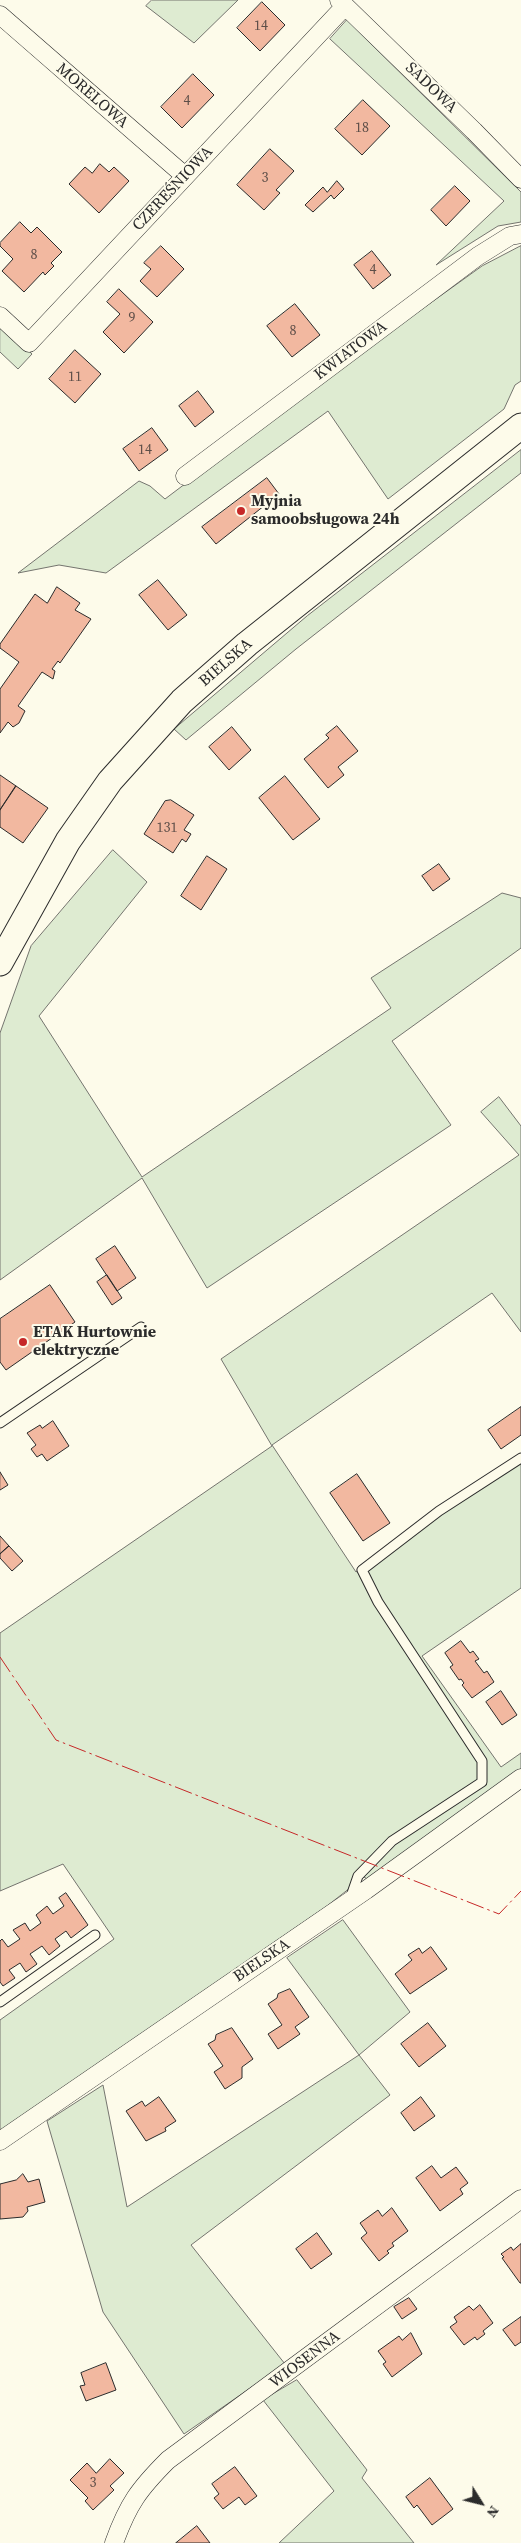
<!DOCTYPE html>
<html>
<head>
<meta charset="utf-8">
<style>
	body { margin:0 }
	#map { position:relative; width:521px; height:2543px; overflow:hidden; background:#fdfbea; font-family:"Source Serif 4",serif }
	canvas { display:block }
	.north { position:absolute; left:456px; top:2478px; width:50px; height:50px; -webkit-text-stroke:4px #fdfbea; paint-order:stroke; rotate:126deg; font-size:14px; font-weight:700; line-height:20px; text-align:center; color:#2b2b2b }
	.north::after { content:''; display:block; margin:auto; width:18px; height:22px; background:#2b2b2b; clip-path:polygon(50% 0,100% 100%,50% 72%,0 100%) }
</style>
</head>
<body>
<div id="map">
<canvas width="521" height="2543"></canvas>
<div class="north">N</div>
</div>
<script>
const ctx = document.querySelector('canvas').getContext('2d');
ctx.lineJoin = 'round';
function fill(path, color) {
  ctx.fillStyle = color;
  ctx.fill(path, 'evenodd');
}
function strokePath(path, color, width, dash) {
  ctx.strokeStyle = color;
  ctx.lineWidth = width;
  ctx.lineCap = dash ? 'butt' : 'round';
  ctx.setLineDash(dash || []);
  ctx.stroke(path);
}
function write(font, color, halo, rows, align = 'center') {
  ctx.font = font + ' "Source Serif 4",serif';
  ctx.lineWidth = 4;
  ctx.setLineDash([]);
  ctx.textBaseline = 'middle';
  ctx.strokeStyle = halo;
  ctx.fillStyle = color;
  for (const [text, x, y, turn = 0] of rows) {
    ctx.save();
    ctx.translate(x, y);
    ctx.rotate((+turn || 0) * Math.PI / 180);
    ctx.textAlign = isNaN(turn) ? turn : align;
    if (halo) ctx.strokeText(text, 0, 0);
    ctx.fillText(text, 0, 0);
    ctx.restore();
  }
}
const green = new Path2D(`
	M152,0H238L194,43L146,6Z
	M347,20L521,192V222L498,226L436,265L504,201L330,39Z
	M521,246V381L515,385L504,409L388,499L328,411L106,573L59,565L18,573L139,481L150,486L165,499L312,388L482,266Z
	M0,324L32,354L18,369L0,352Z
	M521,450V473L296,649L186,740L174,729L307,616Z
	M113,850L147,882L39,1016L142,1177L391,1008L371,978L502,893L521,898V948L392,1041L451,1125L207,1288L142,1178L0,1280V1033L31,946Z
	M499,1097L521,1126V1332L492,1293L272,1445L356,1572L521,1460V1588L422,1656L501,1767L521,1753V1772L369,1880L364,1877L327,1906L0,2131V2020L114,1939L63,1864L0,1891V1633L272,1446L221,1359L519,1155L481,1112Z
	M343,1920L410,2012L359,2055L390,2095L191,2245L285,2364L184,2434L103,2312L47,2121L103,2085L127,2207L359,2055L287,1958Z
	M297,2380L367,2470L362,2478L414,2543H279L334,2491L263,2400Z`);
fill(green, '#deebd1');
strokePath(green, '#74746e', 1);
const building = new Path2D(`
	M262,2L285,25L260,51L237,28Z
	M193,74L214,95L182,128L161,107Z
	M363,100L390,126L362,155L335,129Z
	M270,149L294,171L276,190L280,193L264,210L237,185Z
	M100,164L109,172L114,167L129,181L99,213L69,184L85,167L92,173Z
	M337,181L344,189L334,199L331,195L313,212L305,205L323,187L327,192Z
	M455,186L470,201L446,226L431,210Z
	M20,222L31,233L37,227L62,252L51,263L54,266L45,275L43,272L24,292L2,271L13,259L0,246V243Z
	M161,246L184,269L157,297L140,281L151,269L144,263Z
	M372,251L391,275L373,289L354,265Z
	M119,289L153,322L124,353L103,332L120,314L107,302Z
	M295,304L320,335L292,357L267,326Z
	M75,350L101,374L75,403L49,379Z
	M198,391L214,412L195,427L179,406Z
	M152,428L168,450L139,471L123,449Z
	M267,478L279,494L216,544L202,527Z
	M158,580L187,615L168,630L139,595Z
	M57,587L80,603L75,610L91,619L60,663L58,661L52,669L55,671L53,679L42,672L18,706L25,711L19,723L13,727L8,722L0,733V689L19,662L0,648V644L35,594L47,603Z
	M337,726L358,751L338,767L344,775L328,788L304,759L329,738L326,735Z
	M232,727L251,750L229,770L209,747Z
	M0,775L16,786L0,810Z
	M285,776L320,819L293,840L259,798Z
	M16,786L48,808L23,843L0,827V810Z
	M171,800L194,815L184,830L191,834L186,842L182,839L173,853L144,834L165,801Z
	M207,856L227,869L201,910L181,896Z
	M439,864L450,879L433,891L422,876Z
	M115,1246L136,1278L117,1291L96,1259Z
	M107,1275L122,1298L112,1305L97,1282Z
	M50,1285L75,1322L6,1370L0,1362V1319Z
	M521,1407V1435L501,1449L488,1430Z
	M53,1421L69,1446L47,1461L42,1454L37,1457L31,1449L36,1445L27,1433L40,1425L42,1428Z
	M0,1472L8,1485L0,1490Z
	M357,1474L390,1523L363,1541L330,1493Z
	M0,1536L9,1546L0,1554Z
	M9,1546L23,1561L12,1571L0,1558V1554Z
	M461,1641L470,1653L473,1651L479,1659L475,1661L484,1673L487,1671L494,1682L472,1698L462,1685L464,1683L461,1679L459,1680L450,1667L453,1665L445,1653Z
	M501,1691L517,1715L502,1725L486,1702Z
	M66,1893L88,1925L71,1938L66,1931L55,1939L60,1946L49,1955L42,1946L30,1954L37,1964L26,1972L20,1963L9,1970L15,1978L3,1986L0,1982V1941L2,1939L8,1947L20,1939L13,1930L25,1923L30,1931L41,1923L36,1915L47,1906L53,1914L64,1906L59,1898Z
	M431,1947L447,1969L410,1994L395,1974L412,1960L408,1955L419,1948L422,1953Z
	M290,1989L309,2017L295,2027L300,2034L278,2049L268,2034L282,2025L268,2004L277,1998L278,1994Z
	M428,2023L446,2046L419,2067L401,2044Z
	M232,2028L253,2059L242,2067V2078L225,2089L214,2072L223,2066L208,2044L215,2040L216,2035Z
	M159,2097L176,2121L165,2128L166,2131L146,2141L126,2111L142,2101L145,2106Z
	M421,2097L435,2116L414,2131L401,2113Z
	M432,2166L441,2178L456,2167L468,2183L460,2189L463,2194L440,2211L416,2178Z
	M23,2174L28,2182L39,2179L45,2202L27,2207L28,2211L23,2217L0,2219V2184L16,2180Z
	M392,2208L408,2231L392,2243L394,2246L387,2251L389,2253L379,2261L361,2238L367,2233L360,2223L378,2210L382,2216Z
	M317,2233L332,2254L311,2269L296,2249Z
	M521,2244V2283H520L502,2258L504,2257L501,2254L511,2247L513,2250Z
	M409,2298L417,2309L402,2319L394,2307Z
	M480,2305L493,2323L483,2331L485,2334L477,2340L475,2337L464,2345L450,2327L457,2322L454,2317L469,2306L473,2310Z
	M521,2317V2342L515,2346L503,2330Z
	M411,2333L422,2354L392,2377L383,2364L386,2362L378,2351L399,2336L402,2340Z
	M106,2363L116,2390L86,2401L80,2386L85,2385L81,2373Z
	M110,2459L124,2473L110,2486L114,2490L93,2510L85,2501L88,2498L70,2480L87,2463L96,2473Z
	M235,2467L257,2496L245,2505L239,2497L223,2509L214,2498L219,2494L212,2484Z
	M430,2478L453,2509L432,2525L417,2505L414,2508L406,2497Z
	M197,2526L210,2543H176Z`);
fill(building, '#f2b8a0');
strokePath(building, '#2b2b2b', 1);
const lane = new Path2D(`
	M0,1423L141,1327
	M350,1899L358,1876L392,1841L482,1782V1761L378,1602L362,1570L439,1511L521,1458
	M0,2002L95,1935`);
const street = new Path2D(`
	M339,0L474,131L521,179
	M0,15L185,176
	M0,316L29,343L345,6
	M185,476L478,256L510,236L521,234
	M0,2141L366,1890L521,1778
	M114,2543C128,2504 139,2489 168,2460L521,2199`);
const secondary = new Path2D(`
	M0,963L68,841L110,781L182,701L247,644L521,426`);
strokePath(lane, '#2b2b2b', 11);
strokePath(street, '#2b2b2b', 19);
strokePath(secondary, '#2b2b2b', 27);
strokePath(lane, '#fdfbea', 9);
strokePath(street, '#fdfbea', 18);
strokePath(secondary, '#fdfbea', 25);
strokePath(new Path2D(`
	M0,1657L56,1740L499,1914L521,1891`), '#c62828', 1, [18, 4, 2.5, 4]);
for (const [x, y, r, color] of [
	[241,511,5,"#c62828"],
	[23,1342,5,"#c62828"]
]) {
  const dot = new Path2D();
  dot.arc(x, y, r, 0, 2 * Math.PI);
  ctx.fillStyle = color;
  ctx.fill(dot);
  strokePath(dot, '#fdfbea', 2);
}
write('14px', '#5d4e48', null, [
	["14",261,26],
	["4",187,101],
	["18",362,128],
	["3",265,178],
	["8",34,255],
	["4",373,270],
	["9",132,318],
	["8",293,331],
	["11",75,377],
	["14",145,450],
	["131",167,828],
	["3",93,2483]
]);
write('16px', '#2b2b2b', '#fdfbea', [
	["SADOWA",431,88,44],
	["MORELOWA",92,96,41],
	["CZEREŚNIOWA",173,189,-47],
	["KWIATOWA",351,351,-37],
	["BIELSKA",226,663,-41],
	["BIELSKA",262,1961,-34],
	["WIOSENNA",305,2360,-37]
]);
write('bold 16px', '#2b2b2b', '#fdfbea', [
	["Myjnia",251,502],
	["samoobsługowa 24h",251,520],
	["ETAK Hurtownie",33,1333],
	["elektryczne",33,1351]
], 'left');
</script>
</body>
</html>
